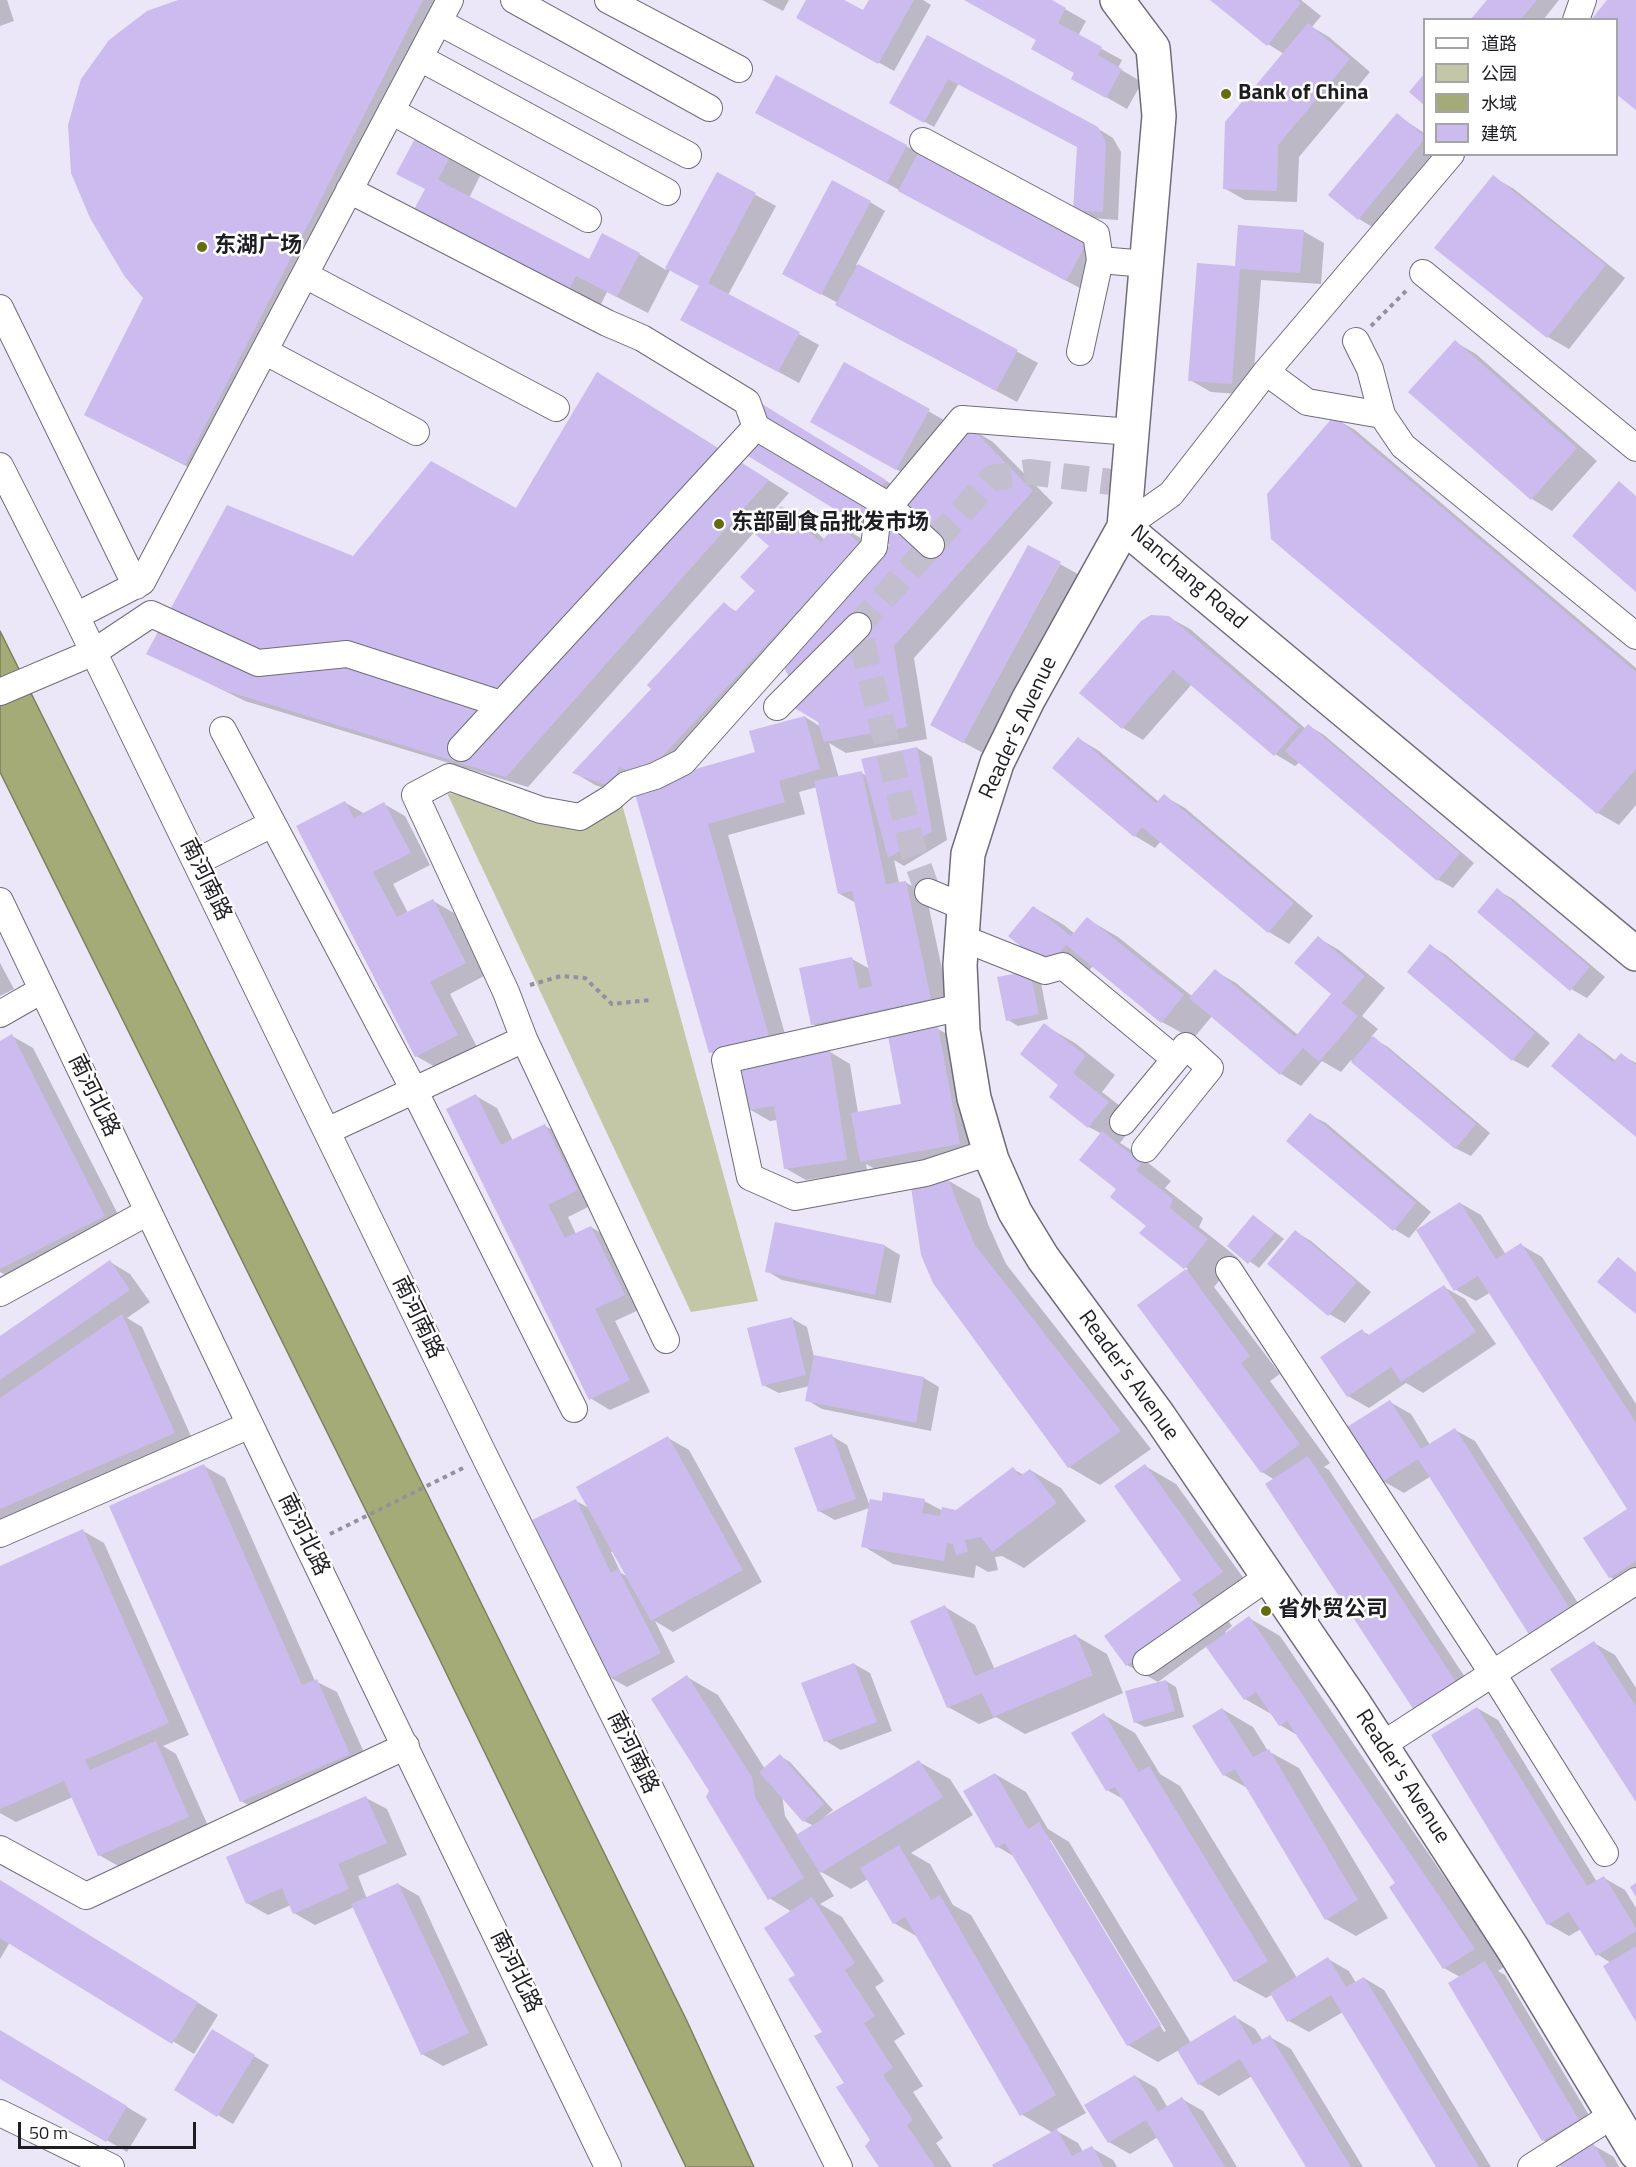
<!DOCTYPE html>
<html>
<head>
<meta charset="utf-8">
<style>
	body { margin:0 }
	#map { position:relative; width:1636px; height:2167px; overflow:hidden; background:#ebe6f8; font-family:"Titillium Web","Noto Sans SC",sans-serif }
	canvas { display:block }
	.legend { position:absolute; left:1423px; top:18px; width:195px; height:138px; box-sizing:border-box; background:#fff; border:2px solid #a5a5a7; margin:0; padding:8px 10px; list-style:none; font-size:18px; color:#1f1d24 }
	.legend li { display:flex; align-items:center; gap:12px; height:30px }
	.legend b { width:30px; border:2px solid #a5a5a7 }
	.scale { position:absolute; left:18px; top:2122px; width:178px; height:27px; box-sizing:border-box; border:3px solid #1f1d24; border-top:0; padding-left:8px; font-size:18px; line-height:21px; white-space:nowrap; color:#1f1d24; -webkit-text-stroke:4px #fff; paint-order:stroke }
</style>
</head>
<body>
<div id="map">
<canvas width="1636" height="2167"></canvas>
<ul class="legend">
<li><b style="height:8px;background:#fff"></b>道路</li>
<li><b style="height:16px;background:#c3c7a5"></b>公园</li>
<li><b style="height:16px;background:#a5ab76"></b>水域</li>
<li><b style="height:16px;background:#cbbbee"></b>建筑</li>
</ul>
<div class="scale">50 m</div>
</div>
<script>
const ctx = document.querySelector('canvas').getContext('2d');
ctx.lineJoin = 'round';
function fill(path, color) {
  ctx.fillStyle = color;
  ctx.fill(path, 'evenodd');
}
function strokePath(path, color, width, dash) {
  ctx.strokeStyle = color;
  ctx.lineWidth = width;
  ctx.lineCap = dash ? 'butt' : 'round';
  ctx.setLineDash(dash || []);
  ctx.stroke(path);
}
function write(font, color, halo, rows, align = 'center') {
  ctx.font = font + ' "Titillium Web","Noto Sans SC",sans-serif';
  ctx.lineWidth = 5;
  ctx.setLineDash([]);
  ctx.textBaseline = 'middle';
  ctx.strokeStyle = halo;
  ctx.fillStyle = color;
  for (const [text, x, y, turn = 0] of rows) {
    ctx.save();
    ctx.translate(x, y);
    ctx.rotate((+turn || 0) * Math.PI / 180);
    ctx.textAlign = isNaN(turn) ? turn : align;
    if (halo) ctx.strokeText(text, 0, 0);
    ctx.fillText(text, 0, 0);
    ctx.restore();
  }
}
fill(new Path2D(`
	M447,793L573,812L622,804L758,1301L691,1312Z`), '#c3c7a5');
const water = new Path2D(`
	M0,631L187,1006L686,2019L754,2167H686L435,1650L0,772Z`);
fill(water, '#a5ab76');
strokePath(water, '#7d805d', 1.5);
fill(new Path2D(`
	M0,0H7L14,21L0,26Z
	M182,0H450L206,476L107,426L144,298Z
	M762,0H789L783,11Z
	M807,0H841L864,12L871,0H923L931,5L894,71L813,26Z
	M966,0H1049L1086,21L1078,36L1122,60L1118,68L1142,82L1127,109L1073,78L1076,73L1038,39Z
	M1213,0H1301L1321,16L1312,27L1329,37L1370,72L1299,157L1297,202L1245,200L1224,188L1284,54L1268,44Z
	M1488,0H1559L1543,20H1472Z
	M920,65L1097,128L1113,138L1121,152L1118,220L1090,218L1075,209L1078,147L959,83L934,127L891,103Z
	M1397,115L1424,133V154H1435L1374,228L1359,219Z
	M772,121L906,146L1108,252L1087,292Z
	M418,135L483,170L469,198L590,261L639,254L666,270L717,174L776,206L728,295L819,345L799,383L703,331L700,286L670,270L648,313L607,292L597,312L426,189Z
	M1493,177L1514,189L1625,278L1569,349L1548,337L1437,248Z
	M870,202L885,211L856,265L1038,363L1017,402L858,317L838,303L799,282Z
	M1303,231L1324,243L1321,284L1261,280L1252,395L1211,392L1190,380L1236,268Z
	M1455,342L1476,354L1597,461L1552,511L1532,499Z
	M844,364L944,420L912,478L812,422Z
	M618,386L789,493L528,787L245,701L148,653L354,558L517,510Z
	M778,415L901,490L875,532L860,523Z
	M1334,418L1355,430L1636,668V805L1619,825L1598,813L1273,538Z
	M973,430L993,442L1053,503L914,658L927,739L846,753L829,743L839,778L862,773L867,776L917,748L932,757L947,840L904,866L894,860L899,883L905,882L926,894L951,1011L834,1036L813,1024L852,959L870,969L856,903L840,894L817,787L799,792L805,814L728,835L789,1048L731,1064L711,1052L635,790L633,798L595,785L575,773L654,689L724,604L737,612L757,591L782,507L802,519L825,540L838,525L859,537L881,558ZM784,666L821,727L805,717L757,753L676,776Z
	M1060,564L1090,581L994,759L963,742Z
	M1168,617L1190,629L1306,729L1309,726L1324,735L1474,863L1453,888L1437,879L1300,762L1295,766L1275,754L1192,684L1143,740L1123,728Z
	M1079,739L1099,751L1159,802L1164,796L1185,808L1313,916L1289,944L1269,932L1161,841L1155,848L1135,836Z
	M344,802L365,814L384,804L405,816L430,865L393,884L408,913L433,901L454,913L486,975L450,994L477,1047L437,1068L416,1056Z
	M1497,890L1513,899L1605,977L1587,998L1571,989Z
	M1033,907L1064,925L1075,934L1087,919L1118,937L1193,997L1215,971L1236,983L1298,1035L1333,994L1318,938L1339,950L1385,988L1362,1016L1378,1029L1371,1037L1388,1047L1490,1133L1471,1156L1455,1148L1351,1060L1341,1072L1322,1061L1301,1086L1281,1074L1212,1016L1193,1039L1162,1022L1093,966L1078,984L1048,967Z
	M1431,946L1446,955L1550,1043L1528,1068L1513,1060Z
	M0,963L14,989L0,996Z
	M1040,978L1048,1019L1018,1026L1008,1020L999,979Z
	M1044,1025L1075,1043L1115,1075L1102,1092L1138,1120L1120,1143L1133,1151L1171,1181L1165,1188L1203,1218L1199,1227L1238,1258L1214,1287L1280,1374L1270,1381L1330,1463L1324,1467L1329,1470L1476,1694L1436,1721L1275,1480L1262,1472L1139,1305L1188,1269L1142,1233L1148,1225L1119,1189L1102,1134L1089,1127L1060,1085Z
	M938,1029L959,1041L981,1155L883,1173L866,1164L867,1171L806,1180L785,1168L778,1120L770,1121L749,1109L830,1052L850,1064L858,1113L903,1105Z
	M1579,1035L1594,1044L1616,1061L1621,1055L1636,1063V1136Z
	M12,1036L33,1048L125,1228L18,1282L0,1272V1042Z
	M476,1096L497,1108L513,1141L545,1126L566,1137L598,1202L568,1217L576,1234L591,1227L611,1239L645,1307L615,1321L650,1392L610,1410L590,1398Z
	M1310,1115L1326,1123L1431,1212L1409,1238L1394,1229Z
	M949,1181L980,1199L988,1224L1006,1264L1151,1449L1100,1485L1069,1467L934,1283Z
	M1460,1203L1481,1215L1506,1255L1521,1245L1542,1257L1636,1404V1586L1631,1589L1610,1577L1630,1510L1491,1292L1476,1301L1456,1290Z
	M1254,1216L1284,1239L1259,1268L1229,1246Z
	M777,1224L885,1246L900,1255L891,1303L782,1280L767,1271Z
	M1296,1232L1311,1241L1371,1292L1345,1323L1329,1314Z
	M110,1262L130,1274L150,1302L127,1318L142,1327L195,1445L0,1530V1338Z
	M1444,1287L1465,1299L1496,1344L1423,1393L1406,1383L1369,1408L1348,1396L1362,1331L1371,1336Z
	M791,1318L807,1327L814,1357L924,1378L939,1387L931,1431L822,1409L807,1400L810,1386L779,1393L763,1385Z
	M1390,1402L1411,1414L1430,1445L1455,1430L1475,1441L1590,1622L1552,1647L1431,1476L1404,1493L1383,1481Z
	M832,1436L847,1445L870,1506L883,1503L924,1501L943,1511L957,1512L1013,1469L1024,1475L1030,1470L1061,1488L1086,1521L1024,1568L1002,1556L995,1557L998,1570L988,1572L976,1565L974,1578L893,1564L863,1546L869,1508L835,1520L819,1511Z
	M668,1438L689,1450L762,1582L673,1632L655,1621L675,1662L627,1687L611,1678L576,1501L591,1509ZM614,1551L628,1577L621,1573L611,1552Z
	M204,1466L225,1478L315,1681L337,1692L370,1766L262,1813L241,1801Z
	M1145,1466L1176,1484L1252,1590L1222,1612L1232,1626L1225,1632L1227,1634L1249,1618L1280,1636L1505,1966L1498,1971L1505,1975L1599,2132L1564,2152L1543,2140L1460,1977L1444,1968L1391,1887L1397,1883L1299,1736L1280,1725L1273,1715L1245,1699L1207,1646L1158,1682L1127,1665L1183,1580Z
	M83,1531L104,1543L189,1735L163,1746L176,1754L209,1828L120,1867L99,1855L73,1797L16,1822L0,1813V1568Z
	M945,1607L975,1625L995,1670L1076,1636L1107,1654L1123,1693L1025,1734L996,1717L979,1724L948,1707Z
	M1594,1643L1615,1655L1636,1688V1799Z
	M854,1664L870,1673L892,1731L841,1750L826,1741Z
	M687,1677L718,1695L765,1769L780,1756L790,1762L833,1810L823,1818L919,1762L950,1779L973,1815L911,1853L930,1864L953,1905L971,1915L1086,2113L1055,2130L1078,2143L1083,2152L1092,2148L1113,2160L1117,2167H995L1053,2133L1021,2114L918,1937L894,1923L868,1879L851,1889L818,1870L834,1896L820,1904L842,1917L884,1981L875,1987L905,2034L894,2041L923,2086L913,2092L943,2138L936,2143L952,2167H881L872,2140L797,1975L792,1912L769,1898L711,1791ZM782,1795L804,1821L814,1826L798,1836L785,1816Z
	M1166,1681L1176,1687L1184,1717L1145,1727L1135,1722Z
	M1477,1708L1498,1720L1597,1882L1604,1878L1625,1890L1636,1908V2019L1611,1963L1597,1954L1581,1929L1569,1936L1548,1924Z
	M1222,1709L1253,1727L1268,1751L1299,1768L1388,1918L1356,1936L1326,1919L1249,1789L1224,1775Z
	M1104,1715L1135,1733L1160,1774L1180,1786L1297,1978L1328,1959L1349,1971L1356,1983L1364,1978L1384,1990L1491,2167H1438L1343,2012L1309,2032L1289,2021L1273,1994L1266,1998L1235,1981L1125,1800L1107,1790Z
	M995,1774L1026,1792L1048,1829L1069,1842L1191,2043L1235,2017L1255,2029L1263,2041L1270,2037L1291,2049L1363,2167H1308L1252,2076L1219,2096L1199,2084L1179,2050L1158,2062L1128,2045L1015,1857L998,1847ZM1048,1840H1051L1166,2031L1164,2032Z
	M366,1798L387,1809L407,1855L358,1876L367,1899L398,1884L419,1896L488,2045L443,2066L422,2054L354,1907L315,1925L294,1913L291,1905L268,1915L247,1903Z
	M0,1881L218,2015L194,2054L10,1942L0,1959Z
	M0,2031L147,2119L127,2152L0,2077Z
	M227,2040L269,2065L233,2124L218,2115Z
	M1135,2076L1156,2088L1168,2108L1182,2099L1203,2111L1237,2167H1176L1158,2137L1130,2154L1109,2142Z
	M1593,2145L1614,2157L1619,2167H1562Z`), '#0003');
fill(new Path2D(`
	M178,0H423L185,465L84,415L143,298L125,277L90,218L71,173L68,125L81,79L109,40L147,11Z
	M806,0H844L863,10L869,0H914L878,64L796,18Z
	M964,0H1052L1066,8L1058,23L1102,47L1098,55L1122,69L1106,98L1071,79L1074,73L1031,49L1036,40Z
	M1210,0H1297L1301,3L1267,46Z
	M1487,0H1537L1520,20H1470Z
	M1607,0H1636V110L1616,94V20H1591Z
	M1308,23L1350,59L1278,145L1277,191L1223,189L1225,122Z
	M927,35L1098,127L1106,142L1103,212L1073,210L1077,147L948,79L924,123L889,103Z
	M1424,74V105L1409,92Z
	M776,75L907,145L887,183L755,113Z
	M1397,113L1424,136V140L1358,220L1328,195Z
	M418,133L453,151L438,180L589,259L602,233L640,253L617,297L576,276L566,295L411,215L425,189L396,174Z
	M920,149L1089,239L1066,281L898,191Z
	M717,172L756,193L708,283L800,332L778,372L680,320L699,286L665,268Z
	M1493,175L1606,265L1547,338L1434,248Z
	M832,180L871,201L821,295L782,274Z
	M1238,225L1304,230L1300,273L1240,269L1232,384L1188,381L1197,263L1235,266Z
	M858,264L1018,350L996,391L835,305Z
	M1455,340L1577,448L1531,500L1408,392Z
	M844,362L930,409L896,470L810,422Z
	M597,372L769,480L506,777L223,690L146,654L227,505L353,556L431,461L516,508Z
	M762,404L886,480L859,524L735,448Z
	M1334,416L1636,672V769L1597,814L1271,539L1267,494Z
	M972,428L1033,491L894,646L907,727L824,742L818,722L783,701L793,684L783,666L890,545L881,535Z
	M1619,481L1636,496V592L1572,536Z
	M781,506L821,542L838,524L860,544L644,776L619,767L612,787L572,773L651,689L647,685L724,602L735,612L755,591L740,577L769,546L755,534Z
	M1028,545L1061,562L963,743L930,725Z
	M1151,615L1169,616L1299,727L1274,756L1173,670L1122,729L1079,693L1141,621Z
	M805,716L820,769L779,781L785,802L708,824L769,1036L709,1053L633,787L755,752L749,731Z
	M1308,724L1460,853L1437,881L1285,751Z
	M1078,737L1156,803L1164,794L1294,903L1268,933L1142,827L1134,837L1052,768Z
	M917,747L932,831L888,858L861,759Z
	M862,771L886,884L906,881L931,999L811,1025L799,968L852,957L859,989L872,986L852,891L838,894L814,781Z
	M345,801L354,818L384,802L411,853L373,872L397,917L433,899L466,963L430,982L458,1035L415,1057L296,826Z
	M1497,888L1590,967L1570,991L1477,912Z
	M1033,906L1071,936L1087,917L1184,995L1161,1023L1066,945L1047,968L1008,936Z
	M1318,936L1365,976L1342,1003L1358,1016L1319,1062L1303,1048L1280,1075L1189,998L1215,969L1295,1037L1331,994L1294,963Z
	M1430,944L1535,1033L1512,1061L1407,972Z
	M1030,971L1039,1014L1006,1021L997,977Z
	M1044,1023L1086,1056L1073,1073L1109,1102L1088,1128L1049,1097L1058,1085L1020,1054Z
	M938,1027L960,1144L860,1162L851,1113L901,1104L888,1036Z
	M1579,1033L1613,1062L1621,1053L1636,1065V1137L1551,1066Z
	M12,1034L105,1216L0,1269V1041Z
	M1373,1036L1476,1124L1455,1149L1351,1062Z
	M830,1051L847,1160L784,1169L774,1106L747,1110L741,1064Z
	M476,1094L501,1145L545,1124L578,1190L548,1205L565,1238L591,1226L625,1295L595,1309L630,1380L589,1400L446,1109Z
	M1310,1113L1416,1203L1393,1231L1286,1141Z
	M1102,1131L1142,1163L1136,1170L1173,1199L1170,1208L1208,1239L1184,1269L1139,1233L1146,1226L1110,1197L1116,1189L1079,1160Z
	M949,1180L958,1205L975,1245L1121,1431L1068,1468L933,1283L921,1255L911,1187Z
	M1460,1202L1496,1259L1521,1243L1636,1423V1561L1609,1578L1583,1538L1627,1509L1478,1276L1454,1291L1416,1230Z
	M1253,1215L1275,1233L1248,1264L1227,1246Z
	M775,1222L885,1245L875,1295L765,1272Z
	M1295,1230L1357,1282L1328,1316L1267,1264Z
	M1618,1257L1636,1272V1314L1597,1282Z
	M110,1260L130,1290L0,1380V1336Z
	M1186,1269L1250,1356L1241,1363L1300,1444L1261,1473L1137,1305Z
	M1444,1285L1476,1332L1401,1382L1391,1367L1347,1397L1320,1357L1362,1329L1367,1336Z
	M122,1314L175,1433L0,1509V1398Z
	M792,1317L806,1375L762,1386L747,1328Z
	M814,1355L924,1377L916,1423L805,1401Z
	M1390,1400L1421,1449L1455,1428L1571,1610L1530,1636L1418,1459L1382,1482L1347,1427Z
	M832,1434L856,1499L818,1512L794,1448Z
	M668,1436L743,1570L651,1621L576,1487Z
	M1308,1456L1456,1682L1414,1710L1265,1484Z
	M204,1464L302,1685L317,1679L350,1754L240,1802L109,1506Z
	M1145,1464L1223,1572L1192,1594L1203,1608L1126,1666L1104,1636L1181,1580L1114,1486Z
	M1013,1467L1020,1476L1030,1469L1057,1503L992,1552L981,1537L965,1540L968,1552L956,1555L953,1544L947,1543L944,1561L861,1547L870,1499L882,1501L883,1492L925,1499L922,1513L940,1516L942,1507L956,1510Z
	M576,1499L611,1573L618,1569L661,1653L610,1679L532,1520Z
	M83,1529L169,1723L85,1760L90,1770L156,1741L189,1817L98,1856L64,1781L0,1809V1566Z
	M945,1605L975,1676L1076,1634L1093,1675L993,1717L982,1693L947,1708L910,1621Z
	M1249,1616L1475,1949L1443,1969L1389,1887L1395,1883L1287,1721L1279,1726L1256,1692L1244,1700L1206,1647Z
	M1594,1641L1636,1706V1802L1550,1669Z
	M854,1663L877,1722L824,1742L801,1683Z
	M687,1675L752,1777L755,1797L804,1878L768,1900L706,1797L709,1791L651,1699Z
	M1166,1680L1175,1711L1134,1723L1125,1691Z
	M1477,1707L1587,1886L1604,1876L1636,1928V1931L1596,1956L1569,1912L1547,1925L1431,1735Z
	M1222,1708L1253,1757L1269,1749L1358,1900L1325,1920L1235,1769L1223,1776L1192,1726Z
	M1104,1713L1139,1772L1149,1766L1268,1961L1234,1982L1115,1787L1106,1791L1071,1733Z
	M780,1754L824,1804L803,1822L759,1772Z
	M919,1760L943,1797L820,1873L796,1835Z
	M995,1773L1028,1829L1039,1822L1161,2025L1127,2046L1005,1843L996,1848L963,1791Z
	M366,1796L387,1843L338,1864L349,1889L293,1914L282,1888L246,1904L226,1857Z
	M899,1845L931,1900L940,1895L1056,2095L1020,2116L905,1917L893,1924L860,1868Z
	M0,1880L198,2002L172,2044L0,1938Z
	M398,1883L469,2033L421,2055L351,1904Z
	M1636,1883V1897L1630,1887Z
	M812,1897L855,1963L845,1970L875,2016L864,2023L893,2068L883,2075L913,2120L907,2125L935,2167H879L865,2146L870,2140L836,2087L844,2083L814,2036L822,2032L788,1979L795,1975L764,1928Z
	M1636,1946V2022L1603,1966Z
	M1328,1957L1346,1987L1364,1977L1479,2167H1436L1331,1995L1287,2022L1270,1993Z
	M1485,1961L1579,2120L1542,2141L1448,1983Z
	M1235,2015L1253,2045L1270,2035L1351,2167H1306L1240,2059L1198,2085L1177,2050Z
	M212,2029L255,2055L217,2117L174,2090Z
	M0,2030L127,2106L106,2142L0,2079Z
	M1135,2075L1158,2112L1182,2097L1225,2167H1174L1146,2120L1108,2143L1084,2105Z
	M1057,2129L1072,2156L1092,2146L1104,2167H993L992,2165Z
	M1593,2143L1607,2167H1561L1558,2163Z`), '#cbbbee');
strokePath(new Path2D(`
	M928,892L914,854L858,626L992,478L1029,472L1128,484`), '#c2bece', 26, [26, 13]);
const minor = new Path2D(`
	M514,0L709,108
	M608,0L739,69
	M1576,20L1583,0
	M439,22L688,155
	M420,58L667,192
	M391,111L588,219
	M923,141L1096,234L1100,260
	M349,190L607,323L642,338L747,402L756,427L889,506L931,545
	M1423,273L1636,448
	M305,275L556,408
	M0,308L136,586
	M1356,341L1370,369L1382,415L1403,446L1636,636
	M264,351L416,432
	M1080,352L1100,260L1146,264
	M1266,372L1307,402L1382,415
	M0,466L76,616L485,1457L839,2167
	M1124,527L1171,494L1266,372L1451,154
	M76,616L142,582L450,0
	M0,692L94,652L151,614L258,663L347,654L501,704
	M777,707L858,626
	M223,730L414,1090L574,1409
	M461,748L756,427
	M196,862L272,824
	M928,892L964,907
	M0,901L307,1544L608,2167
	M962,938L1045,971L1063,966L1175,1059
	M962,1007L725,1060L750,1177L795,1197L926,1173L990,1152
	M0,1014L42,990
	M524,1039L666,1340
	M1123,1122L1186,1046L1210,1068L1145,1149
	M327,1131L524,1039L506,992L415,795L449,777L541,810L580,817L611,798L626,785L655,776L683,762L874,547L877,521L962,419L1132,432
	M1229,1270L1493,1674L1605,1853
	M0,1293L148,1212
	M0,1534L250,1425
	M1146,1662L1268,1577
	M1382,1745L1636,1581
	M0,1849L86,1896L406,1746
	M0,2113L111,2167
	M1531,2167L1613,2115`);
const major = new Path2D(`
	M1117,0L1153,48L1159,116L1124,527L1028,700L997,763L968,854L960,965L963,1031L974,1098L992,1160L1015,1212L1043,1258L1159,1416L1352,1700L1513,1949L1636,2153
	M1124,527L1636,954`);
strokePath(minor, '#706b7b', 28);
strokePath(major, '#706b7b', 36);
strokePath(new Path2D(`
	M1371,326L1406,291
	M530,985L561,976L585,978L612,1004L650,1000
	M330,1534L465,1467`), '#94909d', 4, [4.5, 4.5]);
strokePath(minor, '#fff', 26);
strokePath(major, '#fff', 33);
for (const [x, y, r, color] of [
	[1226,94,6,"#656b0e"],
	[202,247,6,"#656b0e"],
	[719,524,6,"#656b0e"],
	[1266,1611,6,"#656b0e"]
]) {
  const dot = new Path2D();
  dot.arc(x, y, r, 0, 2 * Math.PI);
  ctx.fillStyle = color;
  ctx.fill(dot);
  strokePath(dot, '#fff', 2);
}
write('bold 22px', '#1f1d24', '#fff', [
	["Bank of China",1238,94],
	["东湖广场",214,247],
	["东部副食品批发市场",731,524],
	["省外贸公司",1278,1611]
], 'left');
write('22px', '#1f1d24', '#fff', [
	["Nanchang Road",1188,578,41],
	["Reader's Avenue",1019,728,-65],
	["南河南路",205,880,64],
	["南河北路",93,1096,64],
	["南河南路",417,1318,64],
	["Reader's Avenue",1128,1376,54],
	["南河北路",303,1535,64],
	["南河南路",632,1753,64],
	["Reader's Avenue",1402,1777,57],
	["南河北路",515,1972,64]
]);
</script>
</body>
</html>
